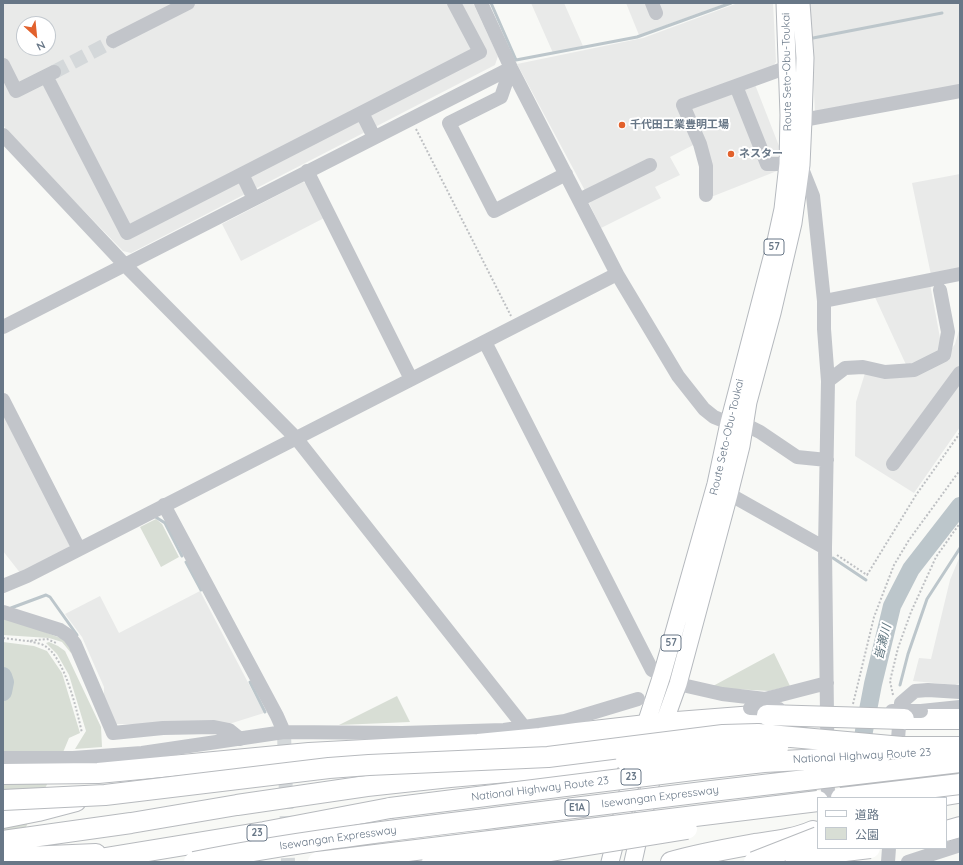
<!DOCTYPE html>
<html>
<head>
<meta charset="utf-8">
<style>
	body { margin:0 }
	#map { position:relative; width:963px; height:865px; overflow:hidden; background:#f8f9f6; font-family:Quicksand,"Noto Sans JP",sans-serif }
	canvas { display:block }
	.frame { position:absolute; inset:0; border:4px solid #687787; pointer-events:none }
	.legend { position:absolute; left:817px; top:797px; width:130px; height:52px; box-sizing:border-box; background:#fff; border:1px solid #c3c9cf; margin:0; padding:5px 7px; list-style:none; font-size:12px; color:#687787 }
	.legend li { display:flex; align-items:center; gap:8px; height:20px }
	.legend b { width:20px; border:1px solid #c3c9cf }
	.north { position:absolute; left:16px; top:16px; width:40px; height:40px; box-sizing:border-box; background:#fff; border:1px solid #c3c9cf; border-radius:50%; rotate:153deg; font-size:11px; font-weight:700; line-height:16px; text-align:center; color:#687787 }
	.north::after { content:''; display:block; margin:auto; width:14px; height:18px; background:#e2612c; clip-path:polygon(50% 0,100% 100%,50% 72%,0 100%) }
</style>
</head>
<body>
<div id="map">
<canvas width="963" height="865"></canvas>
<div class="frame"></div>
<ul class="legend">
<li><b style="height:5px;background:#fff"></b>道路</li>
<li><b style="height:11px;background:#d8ded5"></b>公園</li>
</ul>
<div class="north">N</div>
</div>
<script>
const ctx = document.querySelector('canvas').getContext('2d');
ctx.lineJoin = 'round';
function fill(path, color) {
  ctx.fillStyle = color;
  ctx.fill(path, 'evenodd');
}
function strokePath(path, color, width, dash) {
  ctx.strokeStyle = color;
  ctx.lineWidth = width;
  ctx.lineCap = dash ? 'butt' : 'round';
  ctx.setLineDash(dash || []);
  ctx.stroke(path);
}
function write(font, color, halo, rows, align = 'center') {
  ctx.font = font + ' Quicksand,"Noto Sans JP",sans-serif';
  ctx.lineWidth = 4;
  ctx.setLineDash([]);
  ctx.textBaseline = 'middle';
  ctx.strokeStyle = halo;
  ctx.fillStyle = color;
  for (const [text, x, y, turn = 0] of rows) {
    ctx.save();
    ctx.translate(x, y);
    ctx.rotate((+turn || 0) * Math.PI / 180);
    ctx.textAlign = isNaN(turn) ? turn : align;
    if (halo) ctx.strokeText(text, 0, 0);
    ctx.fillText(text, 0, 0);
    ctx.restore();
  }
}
fill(new Path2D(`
	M3,3H473L498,56L495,65L131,253L123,251L8,133L3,124ZM24,24H48V48H24Z
	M531,3H564L583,46L553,53Z
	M626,3H727L639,35Z
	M738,3H773L776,62L773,66L677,104L697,143L670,157L680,175L655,187L661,198L601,228L589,203L591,202L582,185L517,64L643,38Z
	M809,3H960V86L815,112Z
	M754,82L779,146L777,171L711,197L688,108Z
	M960,174V270L931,275L912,183Z
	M303,182L309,185L326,217L241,261L222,224Z
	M930,284L943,354L908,369L874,295Z
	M960,327V427L914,493L855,456L856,402L866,370L871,372L946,357L955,344Z
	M3,413L71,548L21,574L3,551Z
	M960,556V683L955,685L913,681L919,658L931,659L950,580Z
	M200,591L264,713L229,724H113L104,699V687L82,637L65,614L100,596L119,633Z`), '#e9eae9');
fill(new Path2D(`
	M156,519L162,524L179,557L161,567L140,527Z
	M3,616L63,639L72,651L71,653L62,642L49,638L3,635Z
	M3,642L34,646L47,651L62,673L80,733L69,738L64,750L22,835L3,837V698C13,684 5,683 3,671C2,662 3,652 3,642Z
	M49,642L58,646L65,651L101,727L102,747L75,749L86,731L69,675L57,654L46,643Z
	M774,653L790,686L769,691L717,688L713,686Z
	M397,696L410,722L339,725Z`), '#d8ded5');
strokePath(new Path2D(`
	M491,3L516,60L637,37L731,3
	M813,38L942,13
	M154,516L165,523L182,556
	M833,558L866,580
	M186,562L201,590
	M11,608L46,595L50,597L77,635
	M250,682L265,712
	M900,685L908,654L927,599L960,548`), '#bcc6cb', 3);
strokePath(new Path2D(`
	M3,676L5,682L3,692
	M856,798L864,731L873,684L892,606L911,569L960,506`), '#bcc6cb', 18);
strokePath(new Path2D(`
	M54,72L113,41
	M284,732L288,862`), '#d4d8da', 14, [14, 7]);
const major = new Path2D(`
	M661,735L664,723L678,684L729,494L741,446L748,402L772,313L793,223L801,165L803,120L805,58L801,3
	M642,736L662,675L716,484L729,423L774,250L783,209L788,164L789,115L785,3
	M610,862L635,765
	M633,862L655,763`);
const highway = new Path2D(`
	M904,719H960
	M3,774L98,773L309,753L478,744L540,738L577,733L664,723L767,715
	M928,798L958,793
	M3,818L38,811L76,801
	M946,831L960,827
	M3,841L131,823L237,805L367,786L450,777L609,763
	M3,858L96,854
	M81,862L264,832L390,808
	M671,862C698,854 727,849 755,844C775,841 795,839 813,831`);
strokePath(major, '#b5b9be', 19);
strokePath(highway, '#b7babe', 22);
strokePath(new Path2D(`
	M416,129L511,316
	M837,555L867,575L916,495L960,433
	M3,638L27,641L47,639L56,643
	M30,641C34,643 41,643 45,646C65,658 77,711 82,733
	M893,695L890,681L898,648L911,612L936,557L960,523
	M853,704L874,617L894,565L909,540L960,470`), '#bec0c3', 2, [2, 2]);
strokePath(new Path2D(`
	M481,3L511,68L617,274L678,376L704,409L714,417L729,423L744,424L760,432L797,457L827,460
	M652,3L656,13
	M113,41L188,3
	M3,65L16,91L54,72
	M511,68L501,97L449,123L494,211L566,174
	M46,76L127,233L480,52L454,3
	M736,86L767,164H788
	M362,113L374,137
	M803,120L960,91
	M3,135L125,265L296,438L525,728
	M801,166L813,196L824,301V329L828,381L825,548L828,798
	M307,171L411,379
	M242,174L254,199
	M706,195V166L700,144L683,105L788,67
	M579,200L650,165
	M824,301L960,274
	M3,327L511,68
	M485,342L652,670L662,675
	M828,381L845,368L863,367L885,372L914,370L944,355L948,332L940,290
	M3,400L79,549
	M893,464L960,373
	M729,494L825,548
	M164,505L277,716L284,732
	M3,586L27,576L617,274
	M3,612L60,630L69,636L75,644L113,733L163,728L214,727L229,730L240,739
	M678,684L722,694L765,699L827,683
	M921,711L960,707
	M565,721L638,699
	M3,758H73L142,753L284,732L402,733L504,730L565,721L569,728L577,733
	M893,798L901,703L915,691L928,690L960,692
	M888,862L889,848
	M908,862L960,845`), '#c2c5ca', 14);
strokePath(major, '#fff', 17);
strokePath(highway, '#fff', 20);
const highwayBridge = new Path2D(`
	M767,715L904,719
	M626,761L696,753L778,748
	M841,798L960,784
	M3,800L105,795L329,768L369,765L548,757L723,735L758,734L902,747H960
	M390,808L693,770L764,762L879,756
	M795,857L870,848
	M194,862C298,841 404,829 509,816C659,797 810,779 960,762
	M318,862L818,801
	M432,862L545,852L687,829
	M754,862L818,837`);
strokePath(highwayBridge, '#b7babe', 22, []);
strokePath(new Path2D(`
	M750,708L779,709
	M892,711H921`), '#c2c5ca', 14);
strokePath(highwayBridge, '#fff', 20);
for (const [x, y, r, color] of [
	[622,125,4,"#e2612c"],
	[731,154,4,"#e2612c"]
]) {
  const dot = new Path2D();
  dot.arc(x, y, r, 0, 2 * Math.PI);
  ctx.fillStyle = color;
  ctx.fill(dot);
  strokePath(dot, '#fff', 1.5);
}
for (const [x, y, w] of [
	[774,247,20],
	[671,643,20],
	[631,777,20],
	[577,808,24],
	[257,833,20]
]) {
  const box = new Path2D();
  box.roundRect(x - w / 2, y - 8, w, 16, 3);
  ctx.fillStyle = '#fff';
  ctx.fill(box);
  strokePath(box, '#687787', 1);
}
write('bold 10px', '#687787', null, [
	["57",774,247],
	["57",671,643],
	["23",631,777],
	["E1A",577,808],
	["23",257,833]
]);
write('11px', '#687787', '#fff', [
	["Route Seto-Obu-Toukai",787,72,-91],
	["Route Seto-Obu-Toukai",727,437,-77],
	["National Highway Route 23",862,756,-3],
	["National Highway Route 23",540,789,-7],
	["Isewangan Expressway",660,797,-7],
	["Isewangan Expressway",338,838,-8]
]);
write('bold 11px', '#687787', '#fff', [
	["千代田工業豊明工場",630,125],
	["ネスター",739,154]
], 'left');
write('italic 12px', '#637882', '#fff', [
	["皆瀬川",883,642,-76]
]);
</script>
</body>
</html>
